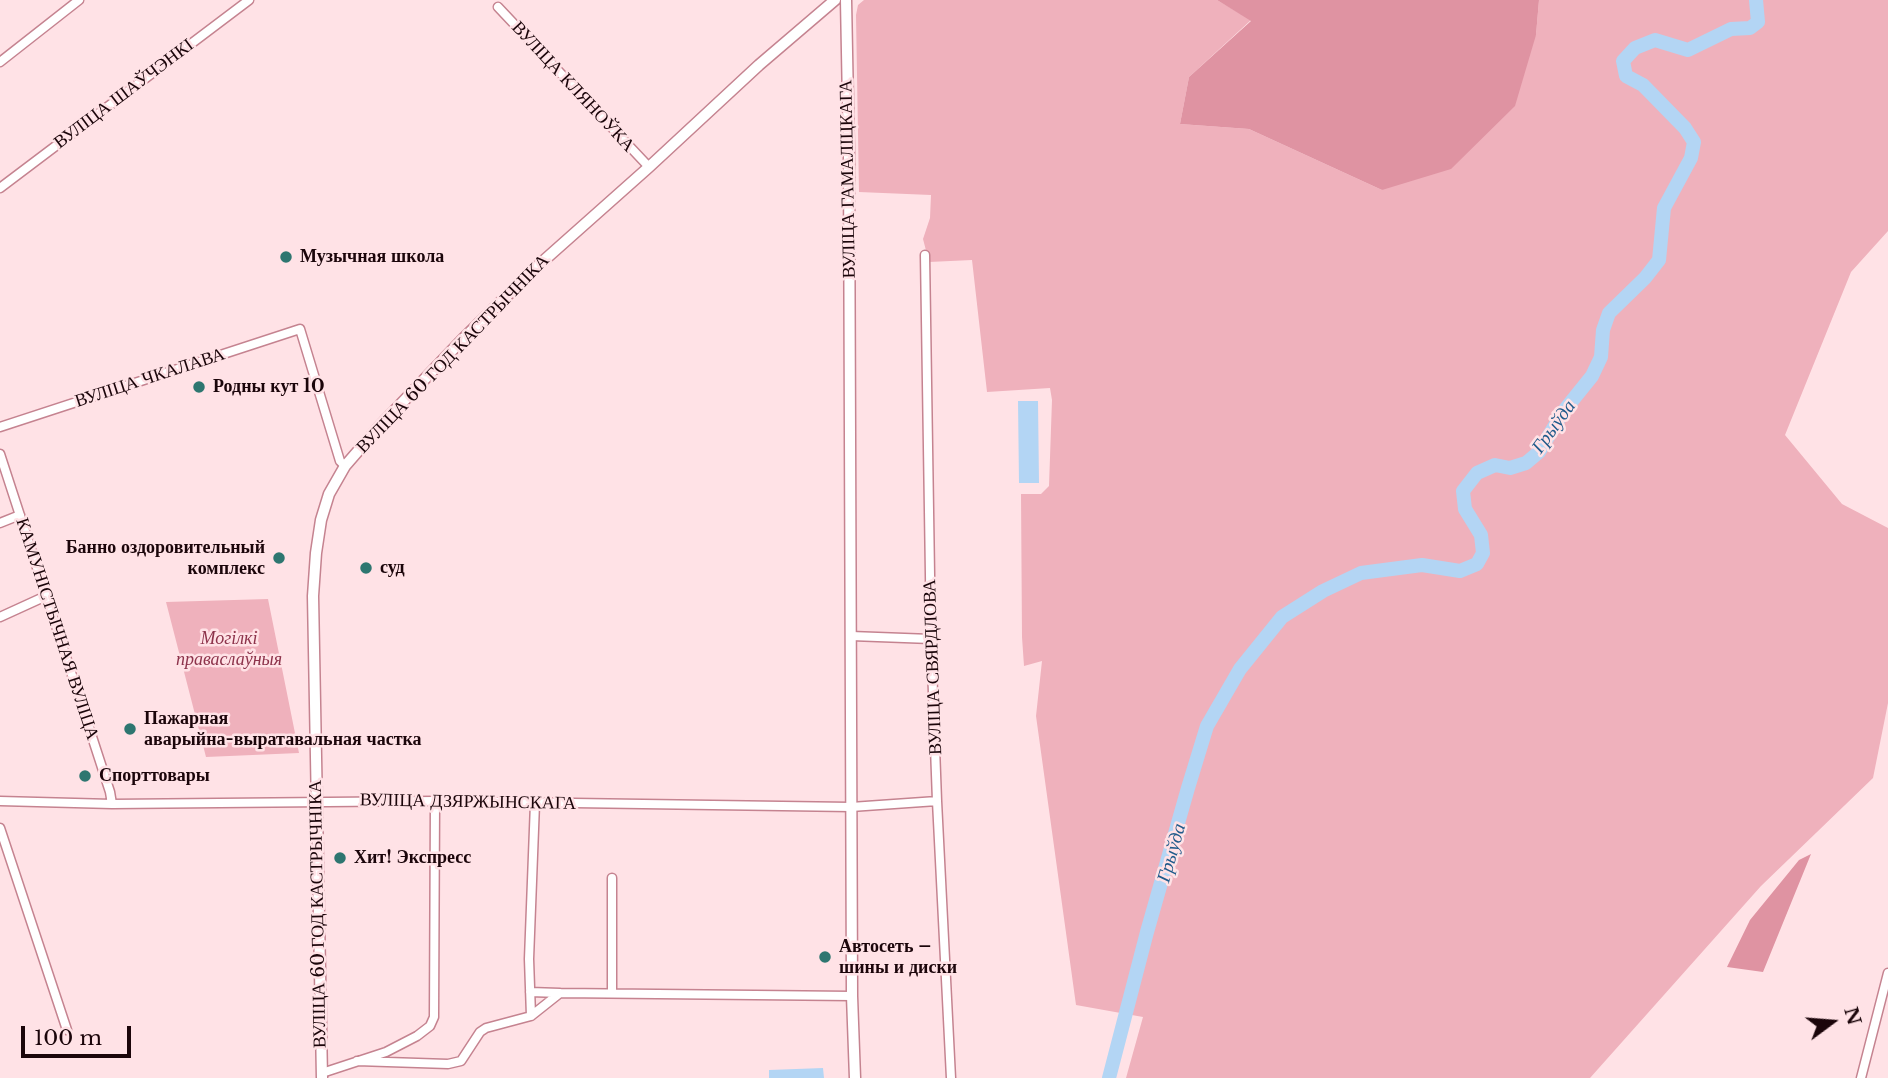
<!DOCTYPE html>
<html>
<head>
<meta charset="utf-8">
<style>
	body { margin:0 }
	#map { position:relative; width:1888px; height:1078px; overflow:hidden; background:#ffe2e6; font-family:"Libre Baskerville",serif }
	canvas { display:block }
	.north { position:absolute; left:1797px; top:987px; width:70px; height:70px; -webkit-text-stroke:5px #ffe2e6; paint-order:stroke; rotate:74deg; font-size:19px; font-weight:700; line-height:28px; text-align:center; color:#1b050a }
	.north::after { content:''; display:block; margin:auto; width:24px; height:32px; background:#1b050a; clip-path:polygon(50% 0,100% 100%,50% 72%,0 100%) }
	.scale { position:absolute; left:21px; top:1026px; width:110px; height:32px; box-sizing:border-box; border:4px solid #1b050a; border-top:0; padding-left:9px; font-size:21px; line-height:24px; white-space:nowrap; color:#1b050a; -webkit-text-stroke:5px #ffe2e6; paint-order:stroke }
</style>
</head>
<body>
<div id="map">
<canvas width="1888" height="1078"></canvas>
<div class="north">N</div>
<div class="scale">100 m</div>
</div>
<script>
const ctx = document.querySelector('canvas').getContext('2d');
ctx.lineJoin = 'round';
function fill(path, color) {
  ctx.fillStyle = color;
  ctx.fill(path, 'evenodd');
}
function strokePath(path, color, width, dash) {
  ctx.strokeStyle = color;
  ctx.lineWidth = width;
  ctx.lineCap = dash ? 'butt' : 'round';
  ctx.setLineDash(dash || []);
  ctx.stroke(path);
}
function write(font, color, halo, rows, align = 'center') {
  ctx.font = font + ' "Libre Baskerville",serif';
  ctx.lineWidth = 5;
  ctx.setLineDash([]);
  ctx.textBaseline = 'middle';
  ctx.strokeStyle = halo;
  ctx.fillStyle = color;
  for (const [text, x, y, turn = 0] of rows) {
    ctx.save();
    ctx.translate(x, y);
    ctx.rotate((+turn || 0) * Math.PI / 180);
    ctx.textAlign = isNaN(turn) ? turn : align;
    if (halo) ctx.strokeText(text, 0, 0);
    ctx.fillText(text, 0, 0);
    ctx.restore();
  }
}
fill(new Path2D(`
	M864,0H1217L1251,20L1189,77L1180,124L1249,129L1382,190L1536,35L1539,0H1888V231L1851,272L1785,435L1842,504L1888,528V703L1873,778L1761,886L1590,1078H1126L1143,1017L1076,1005L1036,716L1042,661L1024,666L1022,637L1021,494H1041L1049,486L1052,400L1050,388L987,392L972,260L929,262L923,239L930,218L931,195L859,192L856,15L858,5Z
	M268,599L299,753L206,757L166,602Z`), '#efb1bc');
fill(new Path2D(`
	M1217,0H1539L1536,35L1515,106L1451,169L1382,190L1249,129L1180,124L1189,77L1251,21Z
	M1811,854L1763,972L1727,967L1750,920L1799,860Z`), '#df93a2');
fill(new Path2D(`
	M1018,401H1038L1039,483H1019Z
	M823,1068L824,1078H769V1070Z`), '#b3d5f4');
strokePath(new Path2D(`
	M1109,1078L1147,932L1188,788L1207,726L1240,669L1282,617L1323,591L1361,573L1422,565L1460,571L1477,564L1483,553L1481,535L1465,509L1463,491L1477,473L1495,465L1510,468L1526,463L1539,452L1563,412L1592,376L1601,357L1603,330L1609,313L1645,278L1659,260L1664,208L1691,158L1694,142L1685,128L1643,85L1626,76L1623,61L1635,48L1655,40L1688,50L1731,29L1750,28L1758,22L1756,0`), '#b3d5f4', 14);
const minor = new Path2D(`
	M498,7L649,167
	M0,62L79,0
	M0,188L249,0
	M925,255L931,639L937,801L951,1078
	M0,427L300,329L340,461L345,466
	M0,454L110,792L112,804
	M0,523L20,515
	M0,617L46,596
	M851,636L931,639
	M0,801L112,804L435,801L851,807L937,801
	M0,828L67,1030
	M530,992L560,993
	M612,992V878
	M531,1016L529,959L535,803
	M357,1061L448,1064L461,1061L480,1032L486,1028L531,1016L560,993L852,996
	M322,1073L386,1052L417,1036L430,1026L434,1017L435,801
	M1861,1078L1888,973`);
const tertiary = new Path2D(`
	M846,0L849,156L852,996L855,1078
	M322,1078L313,596L316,553L321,520L329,494L345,466L378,428L461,341L532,271L649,167L759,65L835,0`);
strokePath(minor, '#c58390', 11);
strokePath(tertiary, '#c58390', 13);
strokePath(minor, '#fff', 8);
strokePath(tertiary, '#fff', 10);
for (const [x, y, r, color] of [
	[286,257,7,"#2e7670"],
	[199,387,7,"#2e7670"],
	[279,558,7,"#2e7670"],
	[366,568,7,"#2e7670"],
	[130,729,7,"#2e7670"],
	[85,776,7,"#2e7670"],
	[340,858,7,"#2e7670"],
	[825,957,7,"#2e7670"]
]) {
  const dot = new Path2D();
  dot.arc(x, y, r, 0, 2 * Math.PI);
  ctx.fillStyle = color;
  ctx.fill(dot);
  strokePath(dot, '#ffe2e6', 2.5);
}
write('18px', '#1b050a', '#ffe2e6', [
	["ВУЛІЦА КЛЯНОЎКА",573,87,47],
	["ВУЛІЦА ШАЎЧЭНКІ",124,94,-37],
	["ВУЛІЦА ГАМАЛІЦКАГА",848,179,-91],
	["ВУЛІЦА 60 ГОД КАСТРЫЧНІКА",453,354,-46],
	["ВУЛІЦА ЧКАЛАВА",150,378,-18],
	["КАМУНІСТЫЧНАЯ ВУЛІЦА",57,629,72],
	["ВУЛІЦА СВЯРДЛОВА",933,667,-92],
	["ВУЛІЦА ДЗЯРЖЫНСКАГА",468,802,1],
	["ВУЛІЦА 60 ГОД КАСТРЫЧНІКА",318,914,-91]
]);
write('bold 18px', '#1b050a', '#ffe2e6', [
	["Музычная школа",300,257],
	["Родны кут 10",213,387],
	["Банно оздоровительный",265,548,"right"],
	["комплекс",265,569,"right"],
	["суд",380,568],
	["Пажарная",144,719],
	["аварыйна-выратавальная частка",144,740],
	["Спорттовары",99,776],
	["Хит! Экспресс",354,858],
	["Автосеть –",839,947],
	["шины и диски",839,968]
], 'left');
write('italic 18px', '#8d334b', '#ffe2e6', [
	["Могілкі",229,639],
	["праваслаўныя",229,660]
]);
write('italic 19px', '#205b8b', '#ffe2e6', [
	["Грыўда",1554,427,-54],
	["Грыўда",1172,853,-74]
]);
</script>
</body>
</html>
